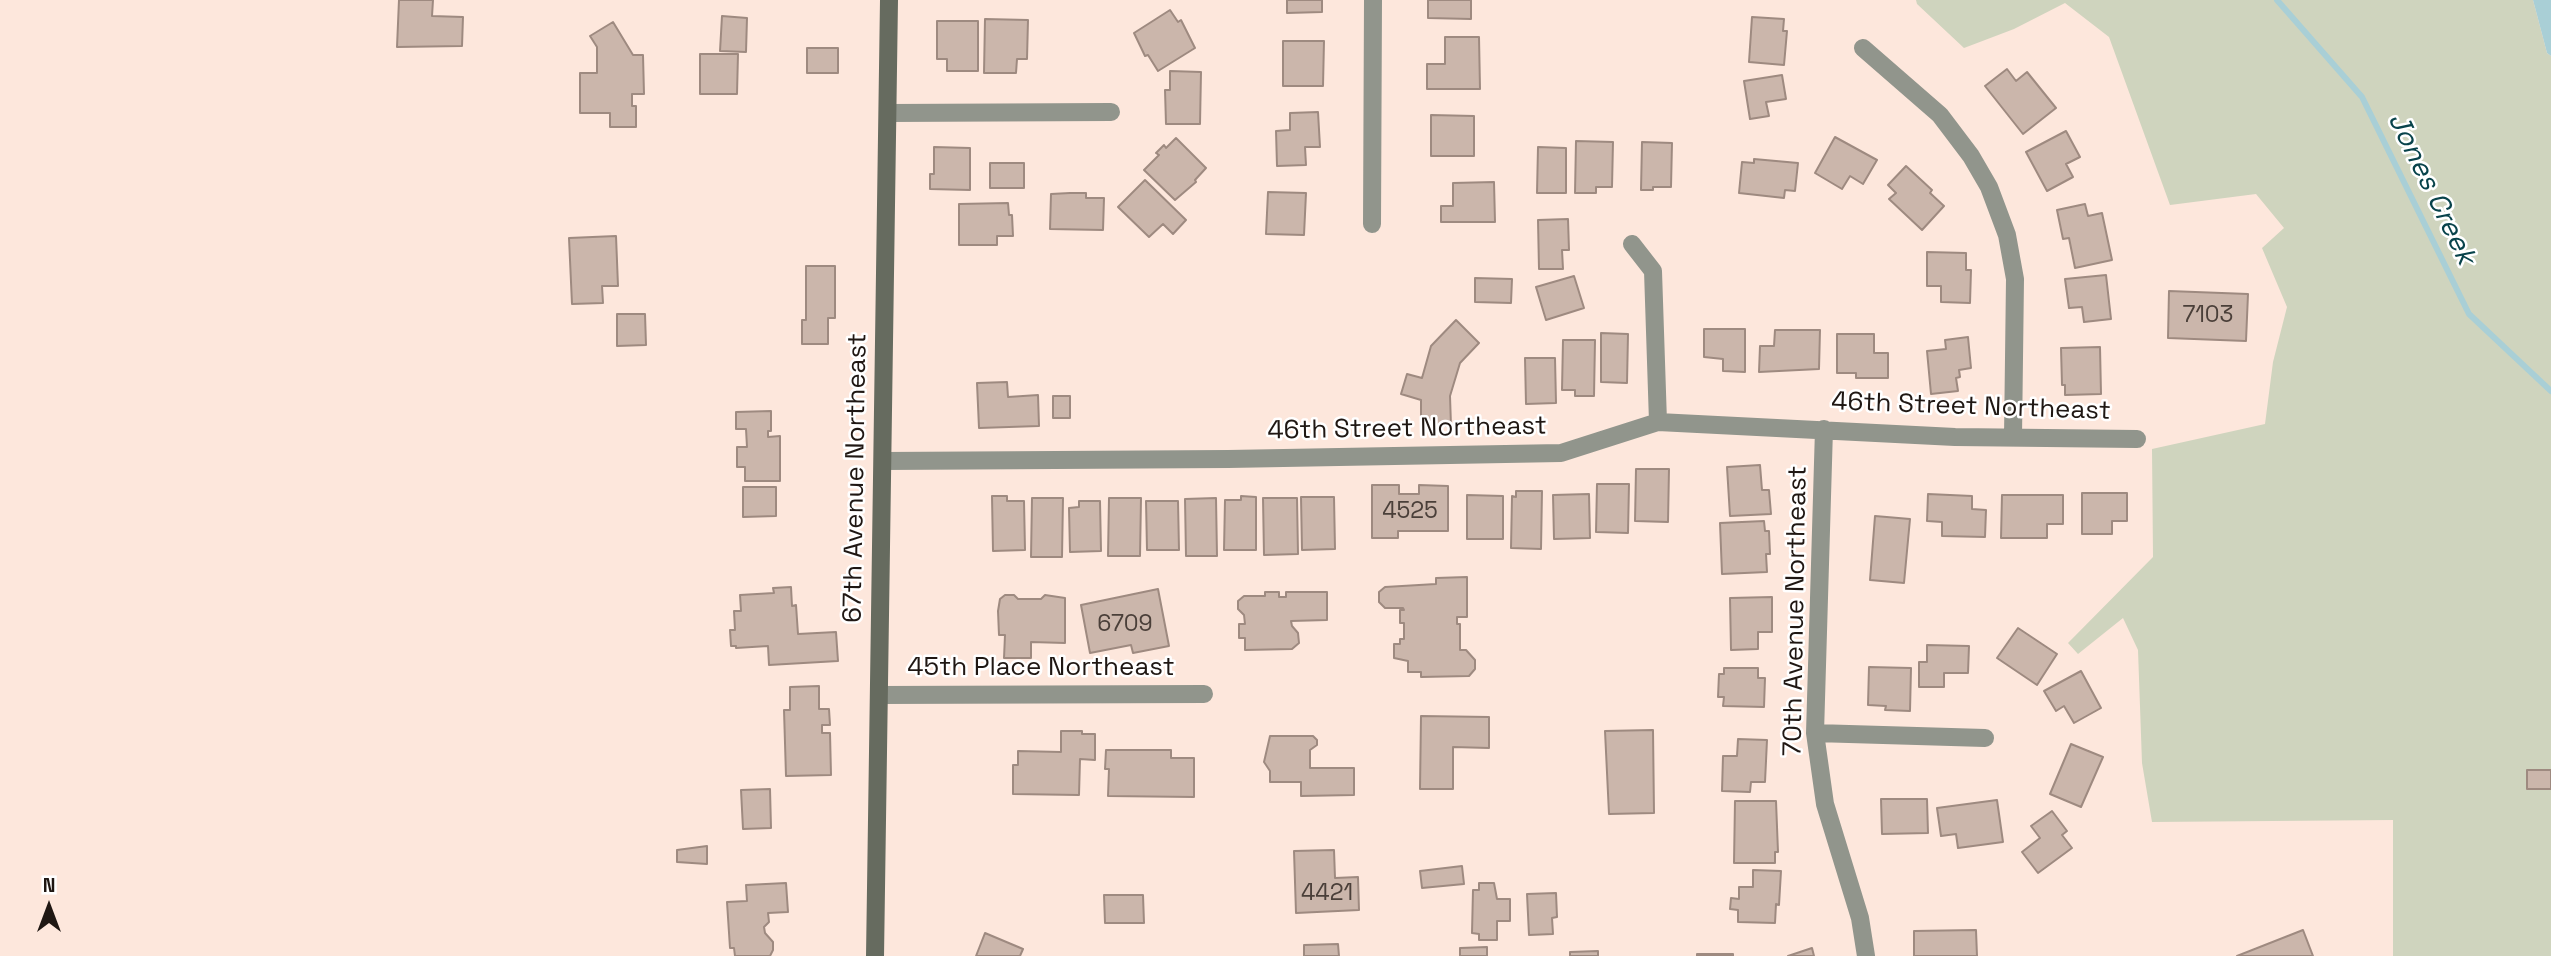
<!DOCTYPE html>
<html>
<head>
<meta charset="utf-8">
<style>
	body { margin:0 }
	#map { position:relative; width:2551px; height:956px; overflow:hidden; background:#fde7dc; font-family:"Space Grotesk",sans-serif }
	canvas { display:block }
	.north { position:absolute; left:14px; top:872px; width:70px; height:70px; -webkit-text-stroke:5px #fff; paint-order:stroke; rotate:0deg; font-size:19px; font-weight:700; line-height:28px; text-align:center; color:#1f1713 }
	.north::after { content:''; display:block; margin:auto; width:24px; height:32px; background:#1f1713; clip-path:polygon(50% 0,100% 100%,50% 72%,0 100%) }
</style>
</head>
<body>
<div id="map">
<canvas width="2551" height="956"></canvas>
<div class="north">N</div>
</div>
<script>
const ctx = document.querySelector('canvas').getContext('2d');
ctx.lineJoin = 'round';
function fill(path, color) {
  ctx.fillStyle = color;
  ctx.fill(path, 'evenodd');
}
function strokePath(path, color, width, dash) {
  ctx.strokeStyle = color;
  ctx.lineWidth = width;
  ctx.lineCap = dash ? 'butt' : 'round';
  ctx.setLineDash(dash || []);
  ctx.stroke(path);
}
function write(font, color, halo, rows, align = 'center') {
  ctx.font = font + ' "Space Grotesk",sans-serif';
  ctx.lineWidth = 5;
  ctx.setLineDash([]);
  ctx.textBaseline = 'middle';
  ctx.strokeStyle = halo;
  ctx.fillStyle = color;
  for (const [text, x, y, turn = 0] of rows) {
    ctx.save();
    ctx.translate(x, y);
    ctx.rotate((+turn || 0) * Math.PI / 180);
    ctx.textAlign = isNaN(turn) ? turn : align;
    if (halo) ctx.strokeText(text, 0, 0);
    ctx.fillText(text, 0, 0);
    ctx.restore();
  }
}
fill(new Path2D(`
	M1916,0H2533L2547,53L2551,56V956H2393V820L2152,822L2142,763L2138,650L2123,618L2078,654L2068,643L2153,557L2152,449L2265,424L2273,362L2287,307L2262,248L2284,228L2256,194L2170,205L2109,37L2065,3L2014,29L1964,48L1917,4Z`), '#cfd4be');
fill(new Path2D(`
	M2533,0H2551V56L2547,53Z`), '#a9cfd6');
strokePath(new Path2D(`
	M2277,0L2362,97L2469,314L2551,391`), '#a9cfd6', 6);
const building = new Path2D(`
	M399,0H433L432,16L463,17L462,46L397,47Z
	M1287,0H1322V12L1287,13Z
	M1428,0H1471V19L1428,18Z
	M1170,10L1178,22L1181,20L1195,48L1158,71L1148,55L1145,56L1134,33Z
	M722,16L747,18L746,52L720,51Z
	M1752,17L1784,19L1783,31H1787L1784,65L1749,62Z
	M985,19L1028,20L1027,59H1017L1016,73H984Z
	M937,21H978V71H947V59H937Z
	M613,22L633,55H643L644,94H632V106H636V127H610V113H580V73H597V47L590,36Z
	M1445,37H1479L1480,89H1427V64H1445Z
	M1283,41H1324L1323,86H1283Z
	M807,48H838V73H807Z
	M700,54H738L737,94H700Z
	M2007,69L2016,81L2027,72L2056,108L2023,134L1985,86Z
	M1170,71L1201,72L1200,124H1166L1165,90H1170Z
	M1782,75L1786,99L1766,102L1769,116L1750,119L1744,81Z
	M1318,112L1320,147H1305L1306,165L1277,166L1276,131L1290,130V113Z
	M1431,115L1474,116V156H1431Z
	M2066,131L2080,157L2066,164L2073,177L2047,191L2026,152Z
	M1835,137L1877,160L1863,184L1850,176L1842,189L1815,173Z
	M1176,138L1206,168L1195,180L1196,182L1175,200L1144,170L1159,155L1156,153L1164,145L1166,148Z
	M1576,141L1613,142L1612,187H1596V193H1575Z
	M1642,142L1672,143L1671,187H1653V190H1641Z
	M934,147L970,148V190L930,189V174H934Z
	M1538,147L1566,148V193H1537Z
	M1754,159L1798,163L1795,191L1785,190L1784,198L1739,193L1742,162L1754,163Z
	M990,163H1024V188H990Z
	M1906,166L1932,190L1930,193L1944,206L1922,230L1889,199L1896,193L1888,185Z
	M1145,180L1186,220L1173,234L1163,224L1149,237L1118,207Z
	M1494,182L1495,222H1441V206H1453V183Z
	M1268,192L1306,193L1304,235L1266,234Z
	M1070,193H1086V198H1104L1103,230L1050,229L1051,194Z
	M1008,203L1009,215H1012L1013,236H997V245H959V204Z
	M2085,204L2088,216L2102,213L2112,260L2075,268L2069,238L2063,239L2057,210Z
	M1568,219L1569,250H1562L1563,269H1539L1538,220Z
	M616,236L618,286H602L603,303L572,304L569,238Z
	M1927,252L1966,253V270H1971L1970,303L1941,302V286H1927Z
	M806,266H835V318H828V344H802V320H806Z
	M2106,275L2111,319L2084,322L2082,307L2069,308L2065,279Z
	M1574,276L1584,308L1546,320L1536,287Z
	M1475,278L1512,279L1511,303L1475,302Z
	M2169,291L2248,294L2246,341L2168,338Z
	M617,314H645L646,345L617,346Z
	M1456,320L1479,343L1460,363L1450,396L1451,426H1421V400L1401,394L1407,374L1422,378L1431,346Z
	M1704,329H1745V372L1723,371V359L1704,357Z
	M1775,330H1820L1819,369L1759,372L1760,346H1774Z
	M1601,333L1628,334L1627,383L1601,382Z
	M1837,334H1874V353H1888V378H1856V373H1837Z
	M1968,337L1971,368L1959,370L1960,377L1956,378L1958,391L1931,394L1927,351L1946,349L1945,340Z
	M1563,340H1595L1594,396H1575V390H1562Z
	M2100,347L2101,394L2065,395V385H2062L2061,348Z
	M1525,358H1555L1556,403L1526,404Z
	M1007,382L1008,397L1038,395L1039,426L979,428L977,383Z
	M1053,396H1070V418H1053Z
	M771,411V431H768V437L780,436V481H745V467H737V447H747L746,429H736V412Z
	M1760,465L1762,490H1769L1771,514L1730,516L1727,467Z
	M1636,469H1669L1668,522L1635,521Z
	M1597,484H1629L1628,533L1596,532Z
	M1372,485H1399V494H1419V485L1448,486V531H1398V538H1372Z
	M743,487H776V516L743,517Z
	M1516,491H1542L1541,549L1511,548L1512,496L1516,497Z
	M2082,493H2127V521H2112V534H2082Z
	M1589,494L1590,538L1554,539L1553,495Z
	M1928,494L1972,496V509L1986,510L1985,537L1942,536V522L1927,521Z
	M1467,495L1503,496V539H1467Z
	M2002,495H2063V524H2047V538H2001Z
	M992,496H1007V501H1024L1025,550L993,551Z
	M1241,496L1256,497V550H1224L1225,500H1241Z
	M1301,497H1334L1335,549L1302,550Z
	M1032,498H1063L1062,557H1031Z
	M1109,498H1141L1140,556H1108Z
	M1216,498L1217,556H1186L1185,499Z
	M1263,498H1297L1298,554L1264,555Z
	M1079,501H1100L1101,551L1070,552L1069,508L1079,507Z
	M1146,501H1178L1179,550H1147Z
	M1875,516L1910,519L1904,583L1870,580Z
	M1764,521L1765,531H1769L1770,554H1766L1767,572L1722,574L1720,523Z
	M1467,577V617H1457V624H1460V650H1466L1475,660V669L1469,676L1421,677V672H1408V661L1394,658V644H1400V639H1404V623H1400V610H1404L1403,608H1385L1379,602V592L1385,587L1436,584V578Z
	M791,587L792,606L796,605L798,634L836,632L838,661L769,665L768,646L736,648V646H731L730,630H735L734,611H741L740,595L774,593L773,588Z
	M1158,589L1169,646L1133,653L1131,645L1090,653L1081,605Z
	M1265,592H1279V597H1286V592H1327V620L1291,621L1292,626L1298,633L1299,643L1292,649L1245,650V638H1239V624H1245L1244,615L1238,609V601L1244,596H1265Z
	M1005,595H1014L1018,599H1041L1045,595L1065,598V643L1031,642V658H1004L1005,635H999L998,611L1000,599Z
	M1772,597V632H1758V649L1731,650L1730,598Z
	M2018,628L2057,654L2037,685L1997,658Z
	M1927,645L1969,646L1968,673H1944V687H1919V662H1927Z
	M1869,667L1911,668L1910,711L1885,710L1886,706L1868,705Z
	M1724,668H1758V678H1765L1764,707L1723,706L1724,697H1718L1719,674H1724Z
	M2081,671L2101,708L2074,723L2064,706L2056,711L2044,691Z
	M819,686V709H829L830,725H822V733H830L831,775L786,776L784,710H790V687Z
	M1421,716L1489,717V748L1453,747V789H1420Z
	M1653,730L1654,813L1609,814L1605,731Z
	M1061,731H1082V734H1095V760L1080,759L1079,795L1013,794V765H1018V751L1061,752Z
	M1270,736H1313L1317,740V745L1310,750V768H1354V795L1301,796V782H1270V771L1264,762Z
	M1738,739L1767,740L1765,782H1751L1750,792L1722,791L1723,756H1737Z
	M2071,744L2103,757L2081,807L2050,794Z
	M1106,750H1171V758H1194V797L1108,796L1109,769H1105Z
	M2527,770H2551V789H2527Z
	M770,789L771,828L743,829L741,790Z
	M1881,799H1927L1928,833L1882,834Z
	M1997,800L2003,842L1958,848L1956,834L1941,836L1937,808Z
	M1735,801H1776L1778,852H1775V863H1734Z
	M2052,811L2067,831L2062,835L2072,848L2038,873L2022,852L2040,838L2031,826Z
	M707,846V864L677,862V850Z
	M1334,850L1335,878L1358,877L1359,910L1296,913L1294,851Z
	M1462,866L1464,884L1422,888L1420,871Z
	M1753,870L1781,871L1779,905L1776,904L1775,923L1738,922V910L1730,909L1731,898L1739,899V887H1753Z
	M786,883L788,912L768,913L769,922L764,927L765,933L773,942V950L770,956H735L734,948H730L727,902L747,901L746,885Z
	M1479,883H1494L1497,899H1510V921H1497V940H1479V934L1472,933L1473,890H1479Z
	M1556,893L1557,917L1552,918L1553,934L1529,935L1527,894Z
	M1104,895H1143L1144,923H1105Z
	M1976,930L1977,956H1914V931Z
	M2303,930L2313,956H2237Z
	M985,933L1023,949L1020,956H976Z
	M1338,944L1339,956H1304V945Z
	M1487,947V956H1460V948Z
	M1812,948L1814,956H1788Z
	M1598,951V956H1570V952Z
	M1697,954H1733V956H1697Z`);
fill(building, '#cbb6ab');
strokePath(building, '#9e8a80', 2);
strokePath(new Path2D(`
	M1863,48L1940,115L1971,156L1989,187L2007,235L2015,279L2013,437
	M889,113L1111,112
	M1372,224L1373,0
	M1632,244L1653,271L1658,422
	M1824,429L1815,733L1825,804L1860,918L1866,956
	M883,461L1228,459L1561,453L1658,422L1955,437L2137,439
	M879,695L1204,694
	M1815,733L1985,738`), '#91958c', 18);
strokePath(new Path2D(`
	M875,956L889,0`), '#666b5f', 18);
write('23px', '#4a3f39', null, [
	["7103",2208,316],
	["4525",1410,512],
	["6709",1125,625],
	["4421",1327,894]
]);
write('26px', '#1f1713', '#fff', [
	["46th Street Northeast",1971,407,2],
	["46th Street Northeast",1407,429,-1],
	["67th Avenue Northeast",856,478,-89],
	["70th Avenue Northeast",1796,611,-89],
	["45th Place Northeast",1041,668]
]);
write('italic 28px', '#08434b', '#fff', [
	["Jones Creek",2431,189,64]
]);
</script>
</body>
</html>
